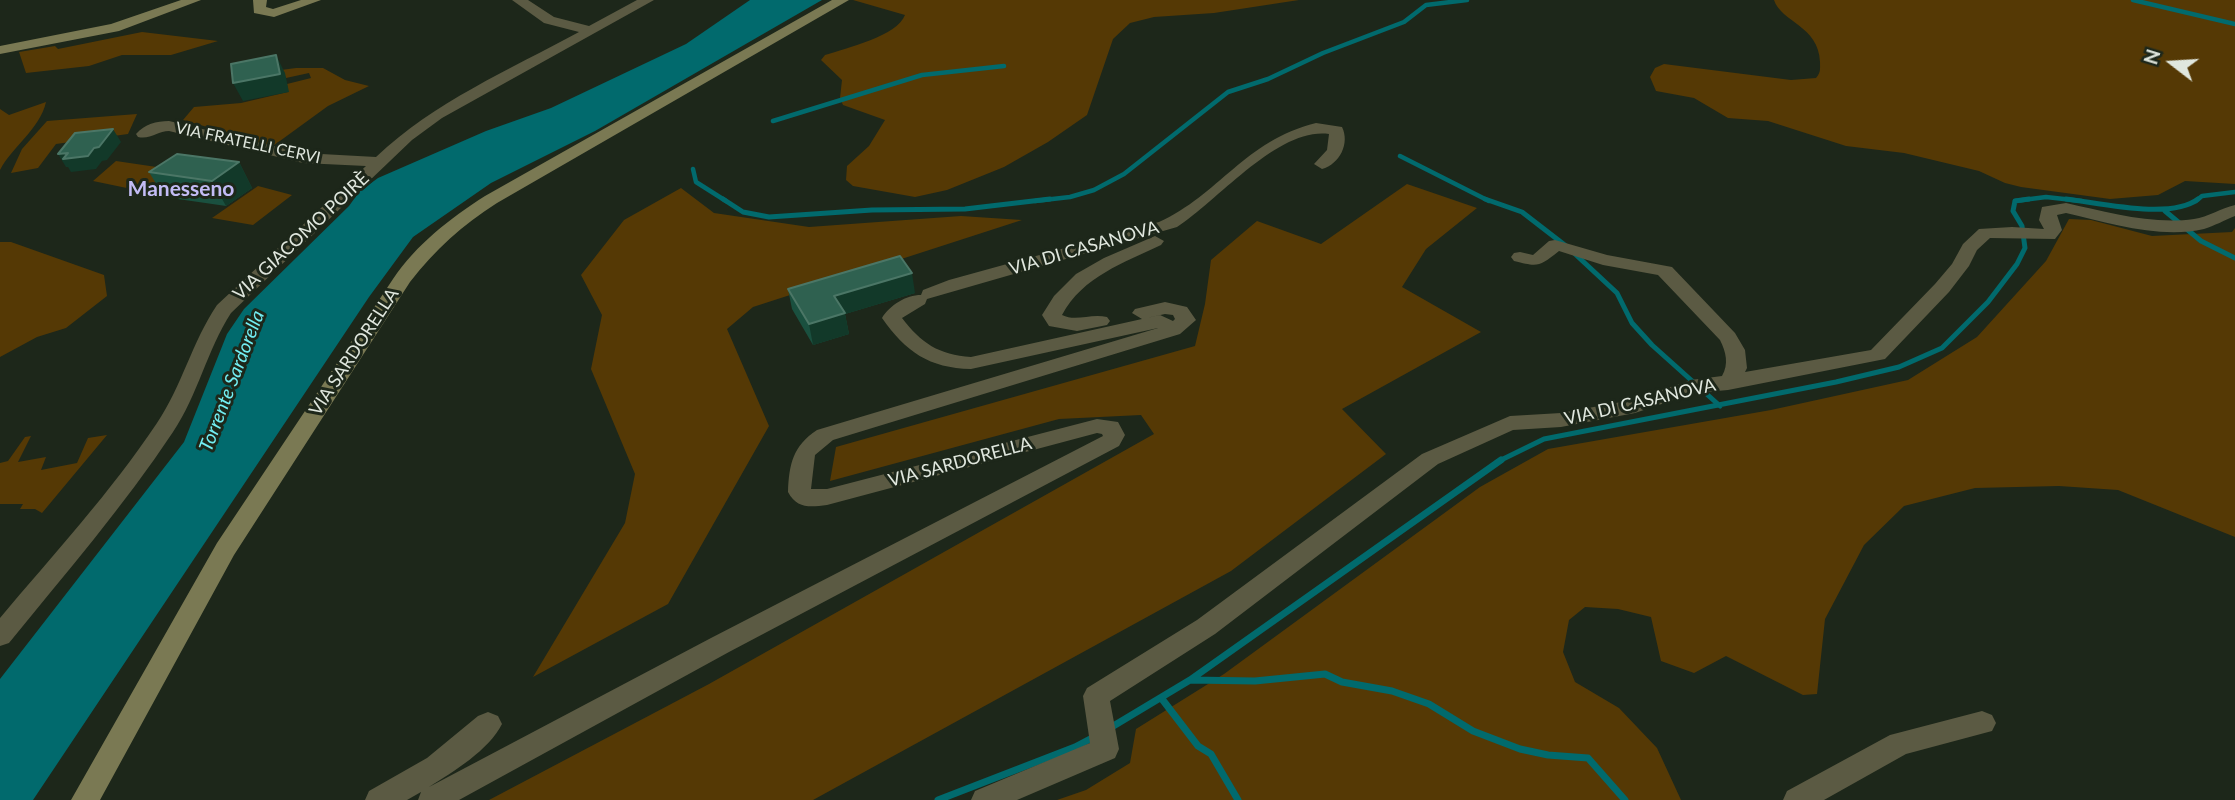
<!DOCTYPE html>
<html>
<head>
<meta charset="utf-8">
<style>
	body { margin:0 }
	#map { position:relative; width:2235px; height:800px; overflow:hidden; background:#1d271a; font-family:Lato,sans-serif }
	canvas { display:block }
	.north { position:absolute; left:2137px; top:28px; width:70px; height:70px; -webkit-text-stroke:5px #1d271a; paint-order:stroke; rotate:287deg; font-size:19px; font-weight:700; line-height:28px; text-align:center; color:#e0e7de }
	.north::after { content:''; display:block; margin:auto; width:24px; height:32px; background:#e0e7de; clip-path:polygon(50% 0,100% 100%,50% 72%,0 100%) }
</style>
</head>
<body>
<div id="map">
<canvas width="2235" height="800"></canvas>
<div class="north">N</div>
</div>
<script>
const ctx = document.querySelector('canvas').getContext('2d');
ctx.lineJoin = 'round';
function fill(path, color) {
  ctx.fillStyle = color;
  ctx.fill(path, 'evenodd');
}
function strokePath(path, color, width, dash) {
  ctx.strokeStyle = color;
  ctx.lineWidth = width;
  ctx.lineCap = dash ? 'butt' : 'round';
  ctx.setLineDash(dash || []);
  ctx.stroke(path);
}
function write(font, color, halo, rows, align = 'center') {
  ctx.font = font + ' Lato,sans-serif';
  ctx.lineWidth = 6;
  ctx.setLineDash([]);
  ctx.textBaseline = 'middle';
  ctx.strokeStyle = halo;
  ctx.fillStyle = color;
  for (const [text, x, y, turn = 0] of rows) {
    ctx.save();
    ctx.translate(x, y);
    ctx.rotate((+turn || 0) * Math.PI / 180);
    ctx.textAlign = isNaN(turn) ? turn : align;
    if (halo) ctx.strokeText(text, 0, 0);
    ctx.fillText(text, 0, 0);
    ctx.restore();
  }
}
fill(new Path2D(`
	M853,0H1299L1214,13L1154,17L1130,23L1113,39L1087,115L1048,142L1004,167L947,190L915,197L853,186L846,180L847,166L869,146L885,120L843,105L840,98L842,80L821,60L825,55C847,48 897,36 905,15Z
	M1774,0H2235V184L2185,181L2158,195L2110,199L2021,187L2005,183L1979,171L1904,153L1846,146L1768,121L1728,118L1694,98L1656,91L1650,77L1655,68L1664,64L1791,80L1816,78C1821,72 1820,69 1820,62C1819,26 1781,22 1774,0Z
	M142,32L218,41L171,55H122L89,66L26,73L19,52L55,46L58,49Z
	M296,68H323L345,80L369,86L328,106L273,146L183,120L194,107L241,103L288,92L287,84L311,78L309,73L286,78L281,70Z
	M46,102C40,129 12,147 0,170V109L9,115Z
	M137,114L128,134L56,144L38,168L11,173L22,149L47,121Z
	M116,161L177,170L146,192L93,181Z
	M1407,184L1477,208L1426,249L1402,287L1481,332L1342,409L1386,454L1231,571L813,800H489L709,684L1154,434L1141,415L1059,419L830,481L836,447L1195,346L1205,304L1211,260L1257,221L1321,244Z
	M258,186L292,195L253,225L212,218Z
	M681,188L714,213L809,227L961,216L1022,220L753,307L727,329L769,426L668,604L533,677L625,523L635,474L591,369L602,315L581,275L624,220Z
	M2069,219L2091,220L2152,236L2232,232L2235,228V537L2118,490L2059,486L1975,488L1904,506L1864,545L1825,619L1817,694L1803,695L1726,656L1694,673L1661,661L1651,617L1618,609L1585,607L1569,620L1563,652L1575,682L1619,708L1657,748L1681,800H1057L1086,790L1130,763L1136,729L1224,674L1480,487L1548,449L1771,410L1908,380L1977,337L2046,261Z
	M0,242H11L104,275L107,296L66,328L37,337L0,357Z
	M107,435L42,513L35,509H20L23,504H0V463L8,461L25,437L31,436L18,462L46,457L41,470L77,463L88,438Z`), '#553905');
fill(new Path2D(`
	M750,0H822L595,131L491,183L413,237L369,297L33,800H0V679L184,442L227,334L244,309L349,206L359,192L378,178L486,131L551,108L686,44Z`), '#016a6d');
strokePath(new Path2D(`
	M2133,0L2235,24
	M773,121L922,75L1004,66
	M1400,156L1489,201
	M693,169L696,182L726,201
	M1035,201L1070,197L1094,190L1124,174L1228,92L1268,79L1323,53L1404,22L1426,5L1467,0
	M2015,201L2046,197L2082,201
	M2196,201L2202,196L2235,192`), '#016a6d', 4.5);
strokePath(new Path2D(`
	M723,199L743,212L769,217L872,210L965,209L1050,199
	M1485,199L1522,212L1566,246
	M2066,199C2100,203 2171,220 2198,199
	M2165,211L2201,241L2235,258
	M1574,253L1617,293L1632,323L1652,345L1720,406
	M1497,462L1544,439L1836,382L1899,367L1942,348L1988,302L2017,264L2025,248L2022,226L2013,211L2015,201L2029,199`), '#016a6d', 5);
strokePath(new Path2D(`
	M1191,680L1255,681L1325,674L1342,682L1392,691L1429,704L1473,731L1520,749L1548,755L1588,758L1625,800
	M1162,699L1198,746L1211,754L1238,800
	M1110,728L1190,680L1501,460
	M938,800L1075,747L1094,737`), '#016a6d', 7);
fill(new Path2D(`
	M512,0H528L554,17L589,26L637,0H654L442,118L412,140L231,313C207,350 198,395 173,432C124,506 65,574 9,643L0,646V618C53,555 111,492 157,423C182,386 192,342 217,305L366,166L303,163L169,131C158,131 150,140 138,137L136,134C145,124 156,121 169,121L303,153L376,157C434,102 509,70 579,32L544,23Z
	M1316,123L1342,127C1350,143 1340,164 1322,169L1314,164L1327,150L1329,134C1278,127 1219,200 1177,227L927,299L925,304L902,318C921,343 939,355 971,357L1160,315L1173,321L1175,319L1173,315L1165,314L1142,319L1132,313L1135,309L1165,302L1187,307L1196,320L1180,334L833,440L815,455L811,489H827L1097,419L1118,422L1125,435L1119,446L729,652L459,800H418L421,792L407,800H365L369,791L427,758L478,716L488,712L498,716L502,724C489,750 453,772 429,787L711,638L1103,436L1102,434L1097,433L827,505C810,507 797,509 788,492C789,464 793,446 817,430L1158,328L971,369C929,368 906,352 882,318C890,305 906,295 921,295L923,290L949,280L1159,222C1219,195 1244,141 1316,123Z
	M2066,203C2107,212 2152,225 2194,219C2208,217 2221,208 2235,205V216C2225,220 2214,226 2204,229C2160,239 2109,223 2066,213L2057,215L2062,230L2055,239L1990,238L1977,250L1969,266L1949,292L1885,359L1728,390L1694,393L1635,413L1561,427L1513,430L1438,464L1215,634L1110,701L1119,749L1115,758L1017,800H971L975,791L1090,743L1083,696L1087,688L1197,620L1422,454L1510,416L1561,413L1632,400L1691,380L1722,376C1729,364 1726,352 1720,340L1658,275L1603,265L1559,251C1539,267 1538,267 1514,261L1511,257L1514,253L1520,252L1533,255L1549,241L1555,240L1607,255L1672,267L1735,333L1745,350L1747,368L1745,372L1871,350L1935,284L1952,264L1963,244L1979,229L2012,227L2044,229L2039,220L2042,207Z
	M1155,236L1164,241L1161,245C1124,263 1083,276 1062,315C1076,322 1091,313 1107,317L1110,321L1107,325L1077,331L1049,326L1042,315L1054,296L1076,274L1104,258Z
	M1982,711L1992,715L1996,723L1992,731L1906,754L1824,800H1783L1787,791L1890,735Z`), '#5b5a43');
fill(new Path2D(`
	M181,0H201L119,31L0,54V46L111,24Z
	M253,0H267L266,7L273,9L301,0H321L274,17L254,13Z
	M832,0H849L497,203C462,225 435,250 410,282L234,555L100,800H71L217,543L393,279C417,244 449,219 485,196Z`), '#7a7953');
fill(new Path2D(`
	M239,162L252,188L226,206L164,197L149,172Z
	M788,289L915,293L845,314L849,334L813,345L792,309Z`), '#1a503f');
fill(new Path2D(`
	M276,55L285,73L289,92L243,101L233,83Z
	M113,129L121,142L107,160L102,161L96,169L71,172L68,167H66L58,154L94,148Z
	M239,162L252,188L226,206L212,181Z
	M912,273L915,293L845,314L849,334L813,345L809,324L834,296Z`), '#123929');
const building = new Path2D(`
	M276,55L280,74L233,83L231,64Z
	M113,129L99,147L94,148L88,156L63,159L68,153L58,154L75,133Z
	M177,154L239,162L212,181L149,172Z
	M900,256L912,273L834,296L845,313L809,324L788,289Z`);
fill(building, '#2f6150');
strokePath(building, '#4b7666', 2);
write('16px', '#e0e7de', '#1d271a', [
	["VIA FRATELLI CERVI",248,143,12]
]);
write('18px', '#e0e7de', '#1d271a', [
	["VIA GIACOMO POIRÈ",301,236,-43],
	["VIA DI CASANOVA",1084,248,-16],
	["VIA SARDORELLA",354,352,-57],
	["VIA DI CASANOVA",1640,402,-13],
	["VIA SARDORELLA",960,462,-15]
]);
write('italic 19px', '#72eef3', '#1d271a', [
	["Torrente Sardorella",232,381,-69]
]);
write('bold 21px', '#c3bcf5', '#1d271a', [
	["Manesseno",181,189]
]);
</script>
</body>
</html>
